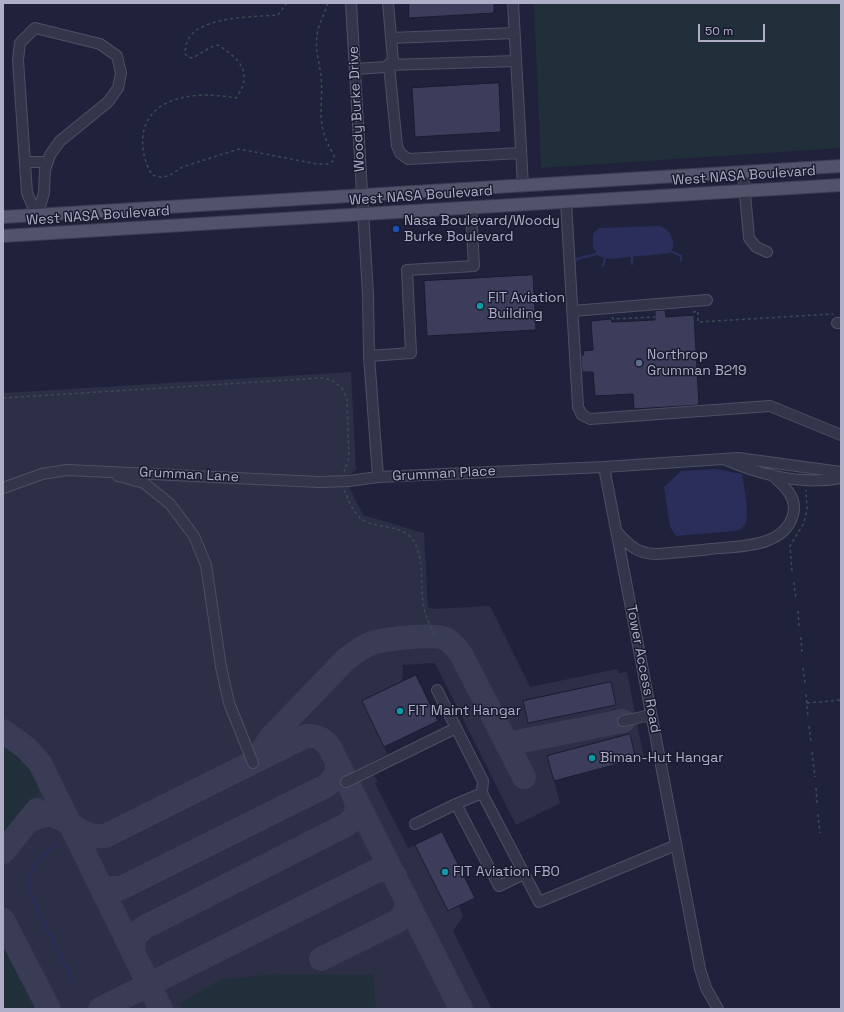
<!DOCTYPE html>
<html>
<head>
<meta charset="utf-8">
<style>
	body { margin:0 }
	#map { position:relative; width:844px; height:1012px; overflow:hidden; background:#1f223a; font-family:"Space Grotesk",sans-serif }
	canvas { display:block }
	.frame { position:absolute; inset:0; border:4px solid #aeafc7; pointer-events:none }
	.scale { position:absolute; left:698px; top:24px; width:67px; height:18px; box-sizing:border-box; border:2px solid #aeafc7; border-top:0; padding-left:5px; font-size:12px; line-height:14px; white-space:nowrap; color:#aeafc7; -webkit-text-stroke:3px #191a2f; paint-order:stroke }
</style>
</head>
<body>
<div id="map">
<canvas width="844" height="1012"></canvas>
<div class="frame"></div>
<div class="scale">50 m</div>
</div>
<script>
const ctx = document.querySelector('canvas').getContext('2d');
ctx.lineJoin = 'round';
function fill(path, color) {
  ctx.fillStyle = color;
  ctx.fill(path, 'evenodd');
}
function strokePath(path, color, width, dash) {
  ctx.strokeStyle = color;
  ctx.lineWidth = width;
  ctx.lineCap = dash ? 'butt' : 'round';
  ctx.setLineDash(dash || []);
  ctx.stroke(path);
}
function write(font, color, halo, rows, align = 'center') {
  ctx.font = font + ' "Space Grotesk",sans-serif';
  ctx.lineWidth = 3;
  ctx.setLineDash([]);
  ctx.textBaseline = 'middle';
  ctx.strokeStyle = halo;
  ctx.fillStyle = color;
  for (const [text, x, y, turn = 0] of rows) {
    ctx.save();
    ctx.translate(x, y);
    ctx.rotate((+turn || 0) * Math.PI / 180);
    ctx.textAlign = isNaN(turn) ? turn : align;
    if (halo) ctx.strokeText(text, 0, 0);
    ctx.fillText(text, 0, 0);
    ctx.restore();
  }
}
fill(new Path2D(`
	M351,372L356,470L349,475L350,489L363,515L424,533L428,607L435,609L490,606L530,687L617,669L619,673L627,672L644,758L554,781L560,803L516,825L436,665L433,663L403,665L402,681L416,675L438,721L384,747L387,754L368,764L378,782L375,783L408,848L442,832L475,898L459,906L463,916L453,931L492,1009H3V393Z`), '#2d2f47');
fill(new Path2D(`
	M534,3H841V148L541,168Z
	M3,742C18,753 45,773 38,795C34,808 12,827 3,838Z
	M3,938L38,1009H3Z
	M274,974L373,975L376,1009H182L180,1003L220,980Z`), '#212f3b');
fill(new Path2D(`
	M659,226C670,228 677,243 671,253L609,259L598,256L593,247V234L599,228Z
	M716,469L742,474C744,485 749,513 746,522C744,528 740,530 734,531L676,536L670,527L664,487L681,471Z`), '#2b2e5a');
strokePath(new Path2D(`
	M673,252L681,256V260
	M632,257V264
	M603,266L605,258
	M575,267V261L577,259L596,254
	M56,843L33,867L29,885L34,903L75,985`), '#2b2e5a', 2.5);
strokePath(new Path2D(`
	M3,731L26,748L40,763L161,1009
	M507,744L623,721
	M256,760L271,737L345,660C354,653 362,647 372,643C384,639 434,633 446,639C452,642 456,648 461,654L524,777
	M26,823C64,798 70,840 105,836L306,736C317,736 322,738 329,746L461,1009
	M3,852L37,810
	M99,883L106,888H121L326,786C335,779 337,773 337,762
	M3,920L49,1009
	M133,952L134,938L143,928L346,825C355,818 358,813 356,802
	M321,959L396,922C405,916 407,908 406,898
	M100,1009L378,870L389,871L395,876`), '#3a3c56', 24);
const building = new Path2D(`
	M409,3H494V13L409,18Z
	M499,83L501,132L415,137L412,88Z
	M533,275L536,330L427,336L424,281Z
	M665,310L666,317L694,315L699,405L634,409L633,394L595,396L593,372H582L581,355H584L583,351L593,350L591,321L611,319L612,322L655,320V311Z
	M416,675L438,721L384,747L362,701Z
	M611,682L616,705L528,723L523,701Z
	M630,734L636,759L554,781L547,756Z
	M442,832L475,898L448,911L415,845Z`);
fill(building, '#3b3d5a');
strokePath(building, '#1b1c31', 1);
const minor = new Path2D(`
	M351,3L368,295L369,356L378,477
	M513,3L523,186
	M35,28L100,44L117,56L121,73L118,88L108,102L60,141L50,155L45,170L44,193L37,216L27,193L18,60L20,43Z
	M391,38L514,33
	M516,61L389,65L397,146L400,153L408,159L521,153
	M355,69L386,67L393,60L388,3
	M25,162H47
	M743,172L749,238L756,247L767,252
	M566,202L578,407L582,415L590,419L770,406L841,435
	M572,311L707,300
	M837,323H841
	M369,356L411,353L407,270L474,266L471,208
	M726,460C761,475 803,485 841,478
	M604,467L700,969L706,988L718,1009
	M118,476L144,483L170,504L194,536L206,565L221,667L229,703L253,763
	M3,488L42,474L67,470L319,482L349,481L378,477L604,467L738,458L841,472
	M618,533C629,546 639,554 656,554C675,553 693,551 711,549C738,546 784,548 793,515C798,497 784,486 772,475
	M437,690L483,781L482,793L539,902L676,845
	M623,721L651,715
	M346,782L456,728
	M456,804L482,793
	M415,824L456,804L499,886L524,874`);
const major = new Path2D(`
	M3,217L841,166
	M3,236L841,185`);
strokePath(minor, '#4e4f65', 12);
strokePath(major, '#3d3e54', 14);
strokePath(new Path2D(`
	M287,3L278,15C254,17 210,16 192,34C187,39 185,48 185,54L191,58C201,55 207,47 218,45C240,59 254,73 236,98C214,94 190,93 169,102C138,115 137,149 152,175L161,177L169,176L182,167L239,149L317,164H327L333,161L334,155C314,122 324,109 321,75C319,62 315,48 317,35C318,25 325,13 328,3
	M693,312L698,311V322L833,314
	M612,317L613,319L655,317
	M3,398L321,378L332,380L342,388L347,399L349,458L344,472
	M344,490C348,499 352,510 359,517C373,530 400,523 412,539C426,557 419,587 424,608C426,618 431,627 436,636
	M792,571L790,546L804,523L807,509L806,490
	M794,582L796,600
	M798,611L799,627
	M801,637L802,655
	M803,668L805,683
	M806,694L808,716
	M807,703L841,700
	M809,726L811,742
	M812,752L815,777
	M816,788L817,803
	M818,814L820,833`), '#3c4b55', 1.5, [3, 3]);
strokePath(minor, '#33354a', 10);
strokePath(major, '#51536a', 12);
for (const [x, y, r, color] of [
	[396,229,4,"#1a4fb4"],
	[480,306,4,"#0f9aa8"],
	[639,363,4,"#5c6f8a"],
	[400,711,4,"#0f9aa8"],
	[592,758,4,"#0f9aa8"],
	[445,872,4,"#0f9aa8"]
]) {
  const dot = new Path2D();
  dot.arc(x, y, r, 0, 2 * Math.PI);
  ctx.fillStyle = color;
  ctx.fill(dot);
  strokePath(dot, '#191a2f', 1.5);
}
write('14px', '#aeafc7', '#191a2f', [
	["Woody Burke Drive",357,109,-93],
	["West NASA Boulevard",744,176,-4],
	["West NASA Boulevard",421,196,-4],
	["West NASA Boulevard",98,216,-4],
	["Grumman Place",444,474,-3],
	["Grumman Lane",189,475,3],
	["Tower Access Road",643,669,79]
]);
write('14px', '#aeafc7', '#191a2f', [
	["Nasa Boulevard/Woody",404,221],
	["Burke Boulevard",404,237],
	["FIT Aviation",488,298],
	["Building",488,314],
	["Northrop",647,355],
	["Grumman B219",647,371],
	["FIT Maint Hangar",408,711],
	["Biman-Hut Hangar",600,758],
	["FIT Aviation FBO",453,872]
], 'left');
</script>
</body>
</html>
